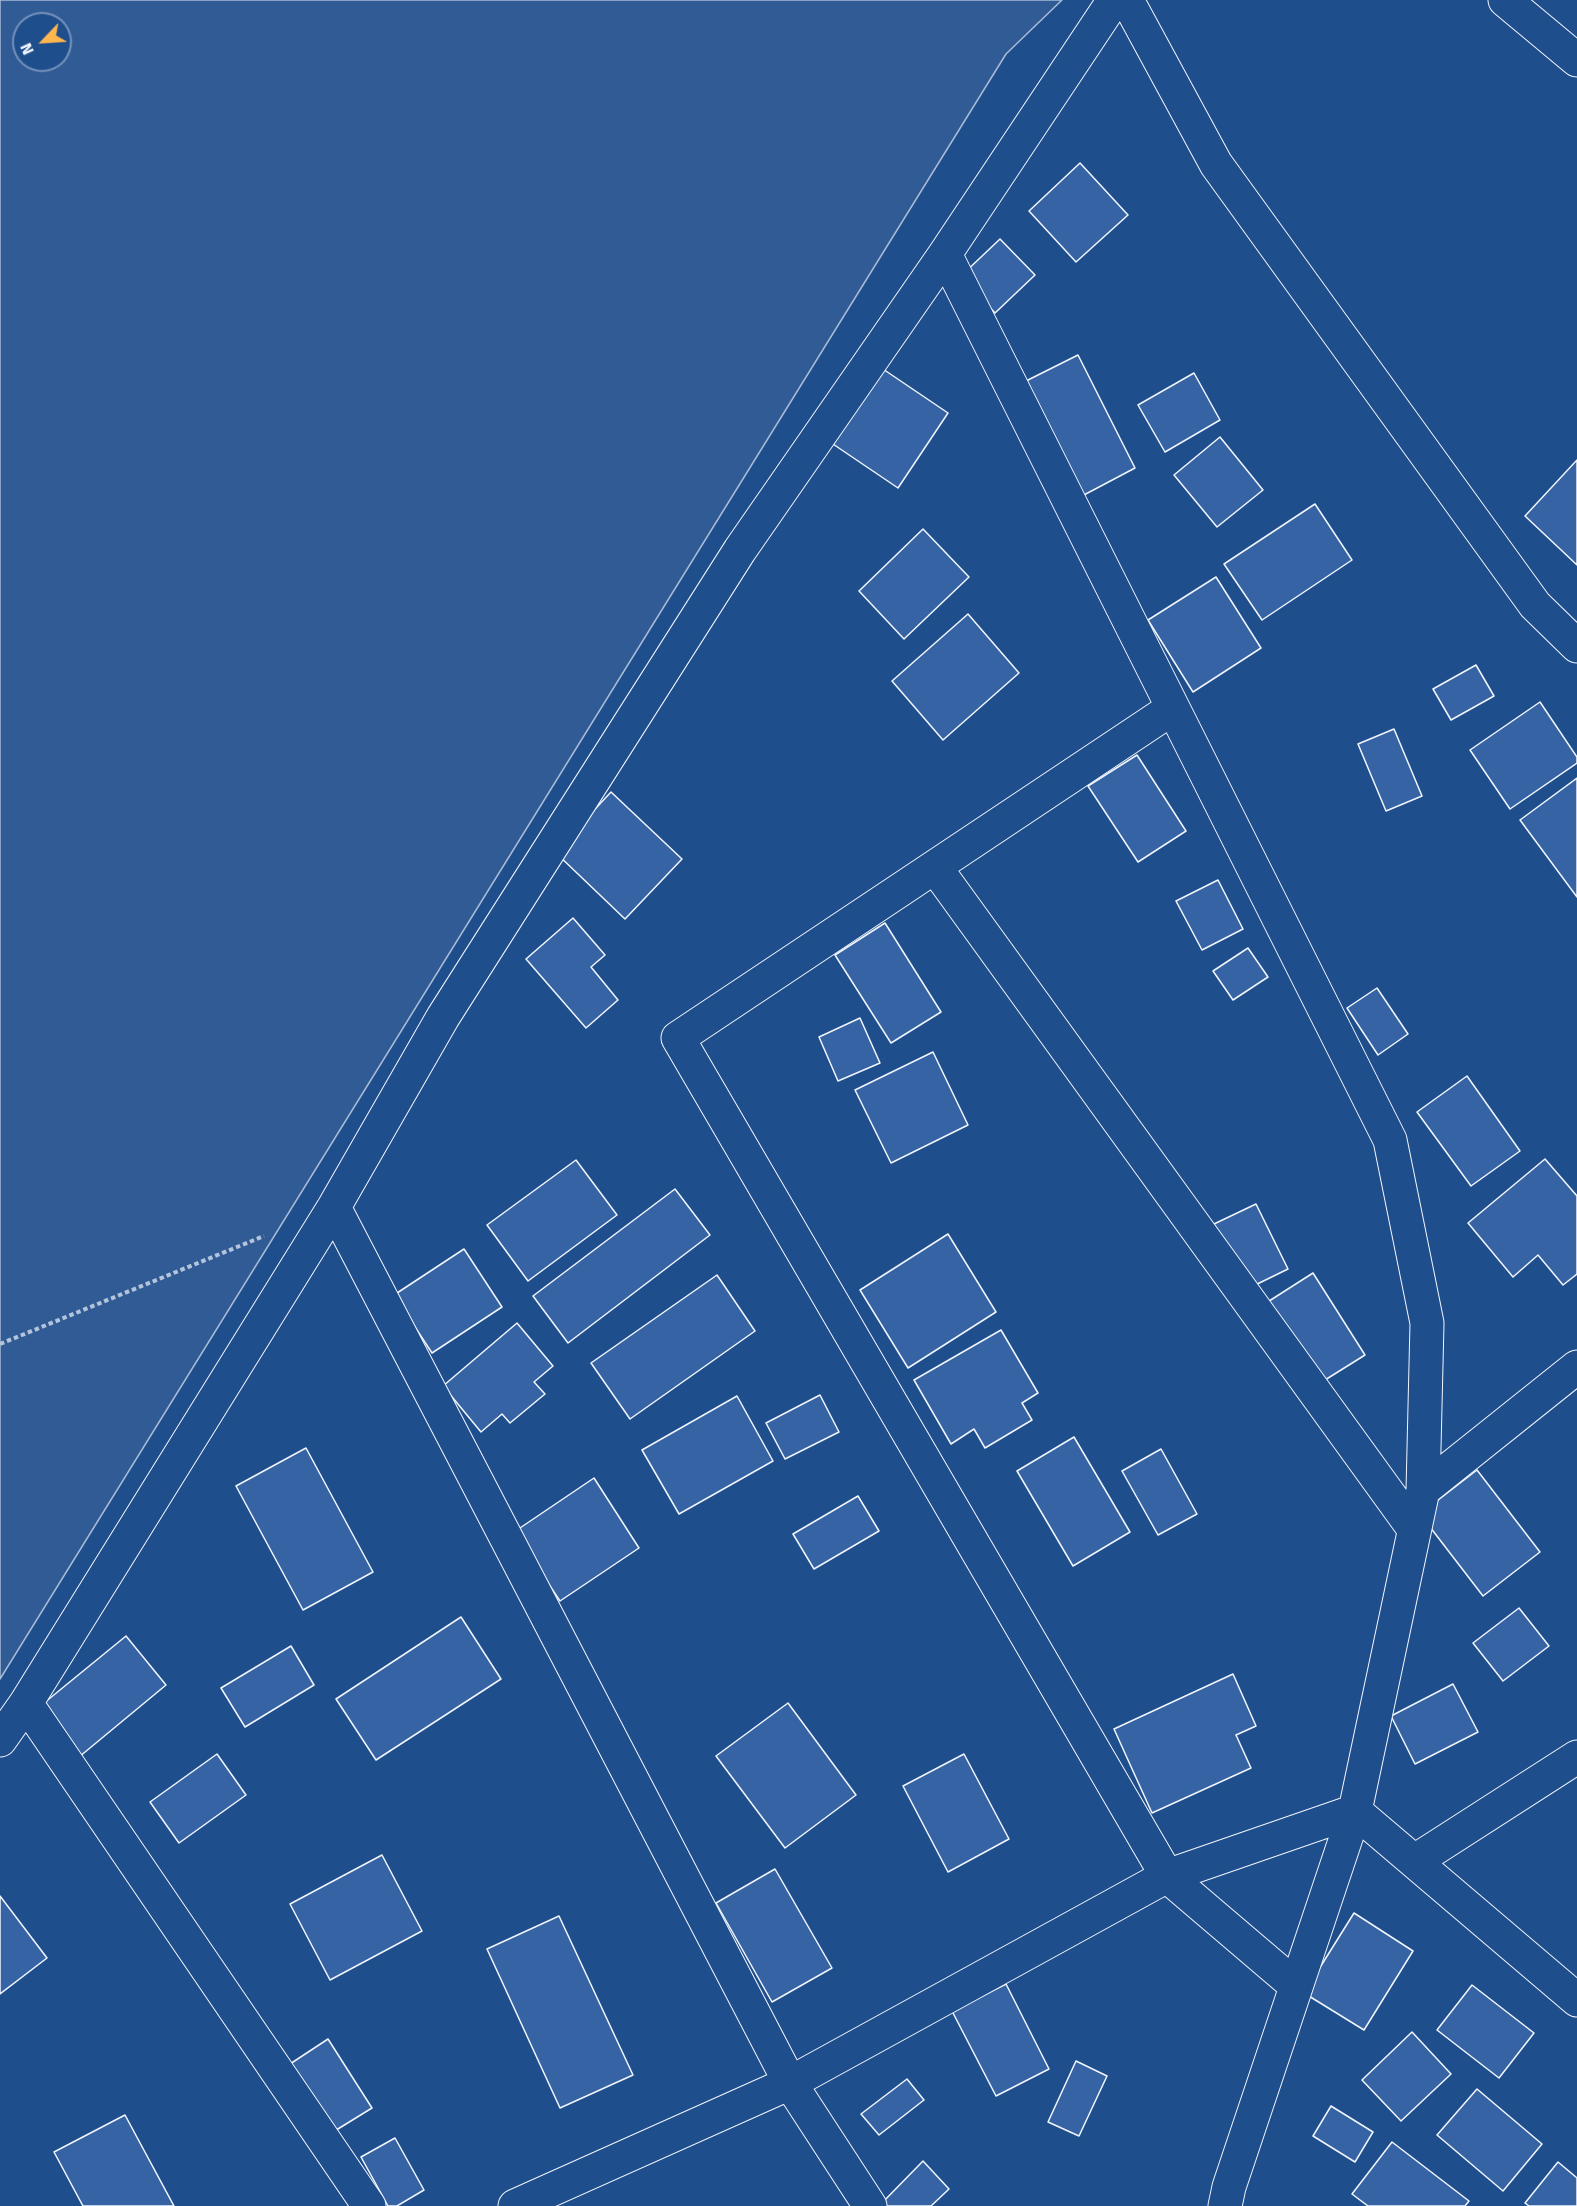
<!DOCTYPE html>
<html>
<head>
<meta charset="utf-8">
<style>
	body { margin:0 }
	#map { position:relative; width:1577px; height:2206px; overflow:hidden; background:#1f4e8c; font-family:"Fira Sans",sans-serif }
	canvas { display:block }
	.north { position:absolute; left:12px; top:12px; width:60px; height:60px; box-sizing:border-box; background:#1f4e8c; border:2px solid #7391ba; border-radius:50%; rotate:245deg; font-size:16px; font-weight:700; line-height:24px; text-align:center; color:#f2f6ff }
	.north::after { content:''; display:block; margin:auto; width:21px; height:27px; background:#ffb74d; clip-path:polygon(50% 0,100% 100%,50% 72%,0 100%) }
</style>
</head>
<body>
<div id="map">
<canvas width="1577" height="2206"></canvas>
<div class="north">N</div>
</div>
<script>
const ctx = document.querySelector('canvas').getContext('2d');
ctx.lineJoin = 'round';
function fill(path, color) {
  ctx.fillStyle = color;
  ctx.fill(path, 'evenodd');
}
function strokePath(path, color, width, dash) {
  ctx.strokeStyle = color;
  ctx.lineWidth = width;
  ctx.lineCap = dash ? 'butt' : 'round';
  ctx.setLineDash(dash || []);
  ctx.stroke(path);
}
const built = new Path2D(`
	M0,0H1062L1006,54L0,1679ZM24,24H60V60H24Z`);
fill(built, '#305b95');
strokePath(built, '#a8bbd7', 1.5);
const building = new Path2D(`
	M1080,163L1128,215L1076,262L1029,211Z
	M1000,239L1035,275L995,313L961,276Z
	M1078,355L1135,468L1082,496L1024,382Z
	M877,365L948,413L898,488L827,440Z
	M1194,373L1220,420L1165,452L1138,405Z
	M1220,437L1263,490L1217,527L1174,475Z
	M1577,460V565L1525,516Z
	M1315,504L1352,560L1262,620L1224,564Z
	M923,529L969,577L904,639L859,591Z
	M1216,577L1261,648L1193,692L1148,620Z
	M968,614L1019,673L943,740L892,681Z
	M1476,665L1494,696L1451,720L1433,689Z
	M1540,702L1577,757V763L1510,809L1470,750Z
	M1394,729L1422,796L1386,811L1358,744Z
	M1137,755L1186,831L1138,862L1088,786Z
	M1577,778V897L1520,820Z
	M611,792L682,859L625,919L555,852Z
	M1218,880L1243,929L1202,950L1176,901Z
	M573,918L605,955L591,967L618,1000L586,1028L526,959Z
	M885,923L941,1012L891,1043L835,955Z
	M1248,948L1268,977L1233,1000L1213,971Z
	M1377,988L1408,1034L1378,1055L1347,1008Z
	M860,1018L880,1063L838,1081L819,1037Z
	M933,1052L968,1125L891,1163L855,1090Z
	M1467,1076L1520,1151L1471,1186L1417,1112Z
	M1545,1159L1577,1196V1274L1563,1285L1538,1255L1513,1277L1468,1223Z
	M576,1160L617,1215L528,1281L487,1225Z
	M675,1189L710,1235L568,1343L533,1296Z
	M1256,1204L1288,1269L1245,1290L1214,1224Z
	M948,1234L996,1312L908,1368L860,1290Z
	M464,1249L502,1307L432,1353L394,1295Z
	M1313,1273L1365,1355L1317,1385L1266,1303Z
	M717,1275L755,1331L630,1419L591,1363Z
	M517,1323L553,1366L534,1382L545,1394L510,1423L502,1414L481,1432L443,1386Z
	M1001,1330L1038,1393L1022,1403L1032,1420L985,1448L974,1429L951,1444L914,1380Z
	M820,1395L839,1432L785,1459L766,1423Z
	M737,1396L773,1461L679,1514L642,1450Z
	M1074,1437L1130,1532L1073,1566L1017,1471Z
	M306,1448L373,1572L303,1610L236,1486Z
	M1161,1449L1197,1514L1158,1535L1122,1471Z
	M1477,1470L1540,1552L1483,1596L1420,1514Z
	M594,1478L639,1548L560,1601L514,1532Z
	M858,1496L879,1531L814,1569L793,1534Z
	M1519,1608L1549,1646L1503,1681L1473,1643Z
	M461,1617L501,1679L376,1760L336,1699Z
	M126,1636L166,1685L73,1762L33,1712Z
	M291,1646L314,1685L245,1727L221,1688Z
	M1233,1674L1256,1726L1236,1735L1251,1768L1152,1813L1114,1729Z
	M1453,1684L1478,1732L1415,1764L1391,1716Z
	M788,1703L856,1795L785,1848L716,1756Z
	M217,1754L246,1795L179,1843L150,1802Z
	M964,1754L1009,1839L948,1872L903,1786Z
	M382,1855L422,1931L330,1980L290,1904Z
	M775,1869L832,1968L772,2002L716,1903Z
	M0,1896L47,1958L0,1994Z
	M1354,1913L1413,1951L1364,2030L1304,1993Z
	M559,1916L633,2075L560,2108L487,1949Z
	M1006,1984L1049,2069L996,2096L952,2011Z
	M1472,1985L1534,2033L1499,2078L1437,2030Z
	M1412,2032L1451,2074L1401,2121L1362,2080Z
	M328,2039L372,2108L333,2132L290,2064Z
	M1076,2061L1107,2076L1079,2136L1048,2122Z
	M907,2079L924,2100L879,2135L861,2114Z
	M1477,2089L1542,2144L1503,2191L1437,2135Z
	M1331,2106L1373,2132L1355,2162L1313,2136Z
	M125,2115L174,2206H83L54,2152Z
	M395,2138L424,2190L397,2206H388L361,2157Z
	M1392,2142L1469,2201L1465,2206H1368L1352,2194Z
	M923,2161L949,2189L931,2206H879Z
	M1558,2162L1577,2178V2206H1529L1525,2203Z`);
fill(building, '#3563a3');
strokePath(building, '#f2f6ff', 1.5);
const minor = new Path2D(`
	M1127,0L1216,164L1535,605L1577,646
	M1505,0L1577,60
	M945,254L1390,1140L1427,1323L1423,1490L1355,1811L1229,2187L1225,2206
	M1173,708L678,1038L1167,1876L1296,1986
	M935,867L1414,1529
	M334,1207L790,2083L870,2206
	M1423,1490L1577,1367
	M26,1703L369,2206
	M0,1740L26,1703L334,1207L443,1017L740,550L945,254L1114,0
	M1415,1861L1577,1757
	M515,2206L790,2083L1167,1876L1355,1811L1577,2000`);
strokePath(minor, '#f2f6ff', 35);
strokePath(new Path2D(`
	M0,1344L264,1236`), '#b3c4dc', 4, [4.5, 3]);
strokePath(minor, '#1f4e8c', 33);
</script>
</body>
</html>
